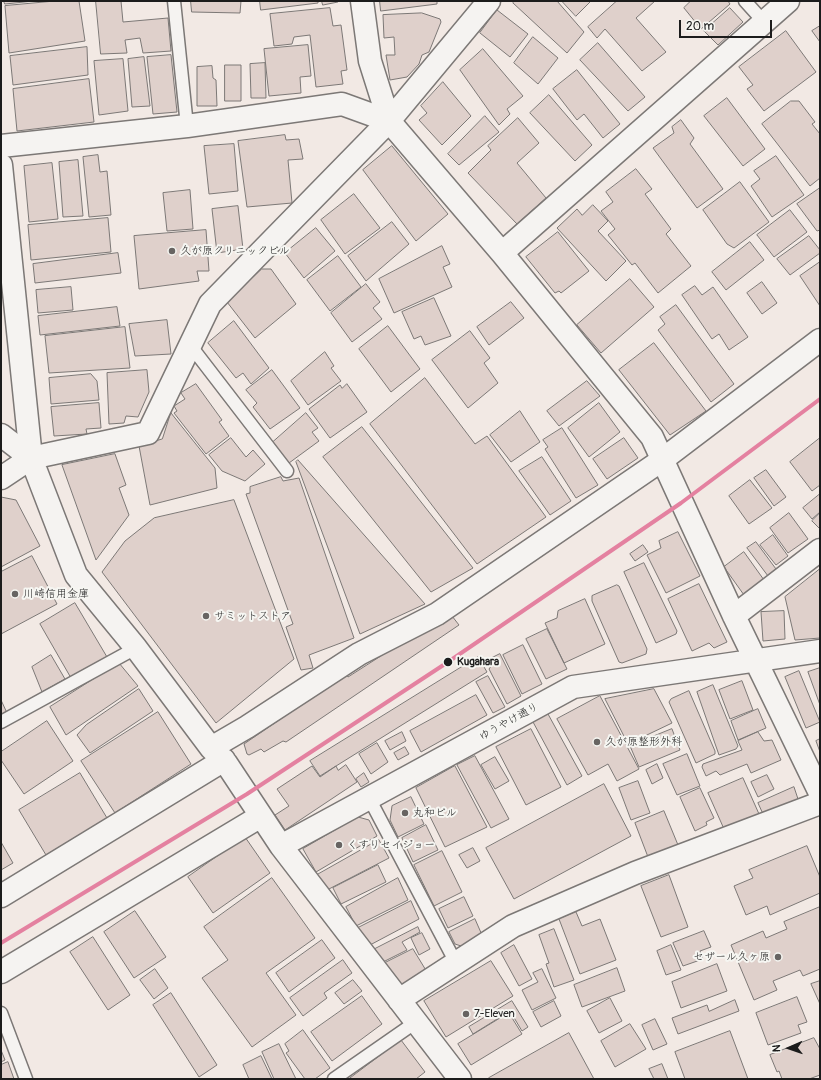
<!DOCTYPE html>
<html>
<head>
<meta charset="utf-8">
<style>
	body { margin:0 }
	#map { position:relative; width:821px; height:1080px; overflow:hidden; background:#f2e9e4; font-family:Pangolin,sans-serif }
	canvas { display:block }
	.frame { position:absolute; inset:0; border:2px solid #1c1c1c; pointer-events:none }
	.north { position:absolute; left:769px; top:1028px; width:40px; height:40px; -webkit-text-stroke:3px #f6f6f2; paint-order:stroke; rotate:268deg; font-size:11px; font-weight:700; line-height:16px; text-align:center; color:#1c1c1c }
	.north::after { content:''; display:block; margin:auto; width:14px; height:18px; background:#1c1c1c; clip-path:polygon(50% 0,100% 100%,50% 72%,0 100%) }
	.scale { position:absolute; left:679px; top:20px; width:93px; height:18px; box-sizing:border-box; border:2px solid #1c1c1c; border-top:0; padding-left:5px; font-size:12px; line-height:14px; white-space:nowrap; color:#1c1c1c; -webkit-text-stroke:3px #f6f6f2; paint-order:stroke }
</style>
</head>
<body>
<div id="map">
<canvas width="821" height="1080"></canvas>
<div class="frame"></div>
<div class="north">N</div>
<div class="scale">20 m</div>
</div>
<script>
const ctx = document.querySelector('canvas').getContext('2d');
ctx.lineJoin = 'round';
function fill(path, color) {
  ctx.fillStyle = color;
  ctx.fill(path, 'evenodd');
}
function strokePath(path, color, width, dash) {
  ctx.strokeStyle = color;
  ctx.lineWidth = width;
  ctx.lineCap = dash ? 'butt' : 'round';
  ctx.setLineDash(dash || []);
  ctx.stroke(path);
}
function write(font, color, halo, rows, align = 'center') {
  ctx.font = font + ' Pangolin,"Klee One",sans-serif';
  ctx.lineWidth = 4;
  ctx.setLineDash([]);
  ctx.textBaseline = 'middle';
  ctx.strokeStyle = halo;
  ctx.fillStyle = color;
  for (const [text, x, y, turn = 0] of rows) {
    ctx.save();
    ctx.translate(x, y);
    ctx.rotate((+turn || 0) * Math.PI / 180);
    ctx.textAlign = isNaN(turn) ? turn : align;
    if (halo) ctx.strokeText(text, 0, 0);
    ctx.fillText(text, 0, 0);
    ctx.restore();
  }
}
const building = new Path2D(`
	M4,1H34L5,4Z
	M55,1H79L85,41L9,53L5,6Z
	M96,1H121L123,22L168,18L171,51L143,53L140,38L125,40L127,53L101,54Z
	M191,1H241L240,13L192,12Z
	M260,1H318V3L261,10Z
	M322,1H338V2L323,5Z
	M380,1H437V4L381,11Z
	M515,1H557L584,32L567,53L513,3Z
	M562,1H591L576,16Z
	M617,1H655L636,18L666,52L642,71L605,29L597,38L588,27Z
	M691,1H728L730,4L701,29L684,8Z
	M330,8L333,26L341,25L347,70L341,71L343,84L316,87L310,35L294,37L292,44L274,46L270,14Z
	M730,8L743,22L718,45L704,31Z
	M497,10L528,34L510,57L480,33Z
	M422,13L440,19L441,22L429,52L422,55L419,64L407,77L390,80L386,55H395L394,37L384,38L383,15Z
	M820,26V42L812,31Z
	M786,31L816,72L764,111L747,89L753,85L739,67Z
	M533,37L558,58L538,84L514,63Z
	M598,43L645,97L628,111L580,60Z
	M308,45L311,76L300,77L301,93L269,96L264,49Z
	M87,47L88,75L13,85L10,56Z
	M483,49L523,96L507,109L510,114L499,125L460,70Z
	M171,55L177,112L153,114L147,57Z
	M144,57L150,106L132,107L128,59Z
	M123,59L128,111L99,115L94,61Z
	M265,63L266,98H251L250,64Z
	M225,65H241V101H225Z
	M212,66L213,78L216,80L217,106H197V67Z
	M577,70L620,124L603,138L584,114L577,120L553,89Z
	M89,79L94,122L17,131L13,89Z
	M443,82L471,116L442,145L419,120L427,113L421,106Z
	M549,95L592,145L575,161L530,113Z
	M727,98L765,149L743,166L704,116Z
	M791,101H799L815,122L812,124L820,134V178L810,186L762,124Z
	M485,116L499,132L459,165L448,154Z
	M518,118L539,143L517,163L546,198L517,224L468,173L491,150L488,146Z
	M681,120L694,138L690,144L723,189L697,208L653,148L674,133L672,127Z
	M285,135L286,140L299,139L303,159L288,160L292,203L247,207L238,141Z
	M234,144L238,191L209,194L204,146Z
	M392,146L448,214L416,241L363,170Z
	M98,155L100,172L107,171L111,215L89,217L83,157Z
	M776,156L804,195L772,217L751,186L760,179L754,171Z
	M78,160L83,216L63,217L59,162Z
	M52,163L58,219L29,222L24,166Z
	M636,169L652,189L645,194L671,229L666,234L691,266L658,293L635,263L632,265L608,235L615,229L601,211L613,202L606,192Z
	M740,182L769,222L734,248L727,244L703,210Z
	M820,188V230L817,231L797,204Z
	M190,190L193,229L167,231L163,193Z
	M354,194L380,228L345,254L321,220Z
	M593,205L608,221L598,231L626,261L606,281L557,228L577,209L582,215Z
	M238,206L243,249L217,253L212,209Z
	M790,210L807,232L774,257L757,235Z
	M108,218L111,252L31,260L28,225Z
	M392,222L409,244L366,281L348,256Z
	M316,228L335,251L304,278L285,253Z
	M206,230L209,271H197L199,281L139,289L134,236Z
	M558,232L589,271L561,293L559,291L555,293L526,257Z
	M809,236L820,250V253L790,275L777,259Z
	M750,242L764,260L726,290L712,272Z
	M442,246L450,264L443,267L452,287L394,313L379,279Z
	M118,253L121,273L35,283L33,264Z
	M338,256L361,287L330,311L307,280Z
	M820,262V306L800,276Z
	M262,269H271L296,304L255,338L227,302Z
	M630,279L654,307L601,353L577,325Z
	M762,282L777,303L762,314L747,293Z
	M366,284L380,302L373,308L382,319L352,342L331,313Z
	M695,286L702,295L713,287L748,337L729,350L719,334L712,339L682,295Z
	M71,287L73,310L38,313L36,290Z
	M434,298L451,336L425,345L421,336L414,339L402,312Z
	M511,302L524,318L489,345L477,327Z
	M676,305L734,384L711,402L658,330L665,324L660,317Z
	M117,307L120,326L40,335L38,316Z
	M167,320L171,354L135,356L129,324Z
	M234,321L269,368L251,384L243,373L236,378L208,343Z
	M388,326L420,369L391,392L359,349Z
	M125,327L130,368L49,373L45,336Z
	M470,331L490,358L484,363L498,383L468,408L432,360Z
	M654,343L706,411L670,435L619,370Z
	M325,352L334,366L331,368L341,381L308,405L291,381Z
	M147,370L149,392L138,417L126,416L124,423L109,424L107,373Z
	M272,370L300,408L270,429L253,407L257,403L246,390Z
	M91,374L97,381L99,400L51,404L49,378Z
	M425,378L475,444L487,436L546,517L477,564L370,424Z
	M587,381L600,396L559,426L547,411Z
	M196,384L222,420L219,422L229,436L206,454L174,413L177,411L174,406L185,399L181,393Z
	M347,384L367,412L330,438L309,409L340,385L342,388Z
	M99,403L101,428L86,429L87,434L54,436L51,407Z
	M599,403L620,432L589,457L568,428Z
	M520,411L540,442L511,462L490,435Z
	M171,413L215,468L217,488L150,505L139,446L162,439Z
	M306,413L318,428L312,432L319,441L289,463L272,443Z
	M362,427L473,568L431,592L323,457Z
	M562,428L598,485L576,498L545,449L548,447L543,440Z
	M231,438L246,457L253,450L265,464L245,481L222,471L209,455Z
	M624,438L638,458L607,479L593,459Z
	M820,438V485L812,491L790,462Z
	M115,454L126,485L119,488L129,515L96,560L62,465Z
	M542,457L571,501L550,515L519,471Z
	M298,460L425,604L360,634L296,462Z
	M766,470L786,497L774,506L754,478Z
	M281,477L283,481L299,478L354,638L309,655L313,668L301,670L286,627L293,624L246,494L250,493V487Z
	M750,480L772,508L749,524L729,496Z
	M820,494V512L812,519L803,508Z
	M1,497L16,500L40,546L1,567Z
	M234,500L294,659L216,723L102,572L125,541L154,518Z
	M789,513L808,539L788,553L770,528Z
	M820,513V529L812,521Z
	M678,532L700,576L666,593L647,555L661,548L659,541Z
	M773,535L788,556L776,565L760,545Z
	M756,542L776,569L768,576L747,548Z
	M643,545L648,552L635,561L630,554Z
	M744,552L764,580L744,595L724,567Z
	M32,556L57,604L1,634V572Z
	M644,563L677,631L676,634L656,643L624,572Z
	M820,569V638L795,640L785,597Z
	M699,584L727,642L714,648L709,643L692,651L668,599Z
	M617,585L619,586L647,649L646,654L622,663L619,662L592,601V596Z
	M585,599L605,644L564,663L545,623L557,618L558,611Z
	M75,603L107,657L71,678L40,624Z
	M784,611L785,639L763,641L761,612Z
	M452,616L459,625L286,742L283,741L264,752L261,749L249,755L247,754L244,744L346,674L348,677L398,645Z
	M547,629L567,669L546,679L526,639Z
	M523,645L542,684L522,694L503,655Z
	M500,654L521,696L507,704L489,669L492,665L490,659Z
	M51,655L65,679L42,692L32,667Z
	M478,657L487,672L320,776L310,761Z
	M119,663L138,686L66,735L50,707Z
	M820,668V705L808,672Z
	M799,671L820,722L806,728L785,677Z
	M488,676L505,707L493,713L476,682Z
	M742,681L753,710L730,719L719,690Z
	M713,685L738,746L736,749L719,755L697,692Z
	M139,689L153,711L90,753L77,735L86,725Z
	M654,689L672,723L628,744L605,699Z
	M689,691L715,751V754L696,763L669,702L671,699Z
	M476,695L487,715L421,752L410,731Z
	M600,696L639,769L617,781L608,764L588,775L557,719Z
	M1,700L7,713L1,716Z
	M758,709L766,728L738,740L731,721Z
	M158,712L191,764L115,813L81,761Z
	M548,714L582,776L567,785L533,722Z
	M47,721L73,761L24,794L1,760V752Z
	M531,729L561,787L526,805L496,747Z
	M672,729L680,750L639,767L630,746Z
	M402,732L406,741L390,750L385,741Z
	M758,732L764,741L772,740L781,760L751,773L747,764L720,775L716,771L706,776L702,767L703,764L742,750L738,741Z
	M820,739V752L816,741Z
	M377,743L388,762L371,774L359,754Z
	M405,747L409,754L398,760L394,753Z
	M687,754L700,786L677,795L663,764Z
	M475,756L509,819L491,828L457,765Z
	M495,757L509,781L495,789L481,765Z
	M657,764L663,778L652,784L646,770Z
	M346,765L357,782L285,830L275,815L289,806L277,789L312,766L320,777L336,766L338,770Z
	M455,766L487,827L445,847L416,788Z
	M80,773L107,818L46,855L19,810Z
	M364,773L369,782L361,787L356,779Z
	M767,775L774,789L758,797L751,782Z
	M743,778L759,814L724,829L708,793Z
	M638,781L650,813L631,820L619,788Z
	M604,784L631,836L514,899L486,848Z
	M794,787L798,799L763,814L758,803Z
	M700,788L714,818L706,822L707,825L695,831L680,797Z
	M411,797L424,824L398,837L390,820L392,806Z
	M664,811L678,845L648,857L635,823Z
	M358,817L369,820L377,836L316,872L303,849Z
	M426,825L438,850L413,862L402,838Z
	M245,837L270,873L213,913L188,877Z
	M379,840L389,858L327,890L317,875Z
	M1,842L13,863L1,870Z
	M807,846L820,877V893L770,915L767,906L746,915L734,886L753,878L749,870Z
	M473,848L480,861L467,868L459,855Z
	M442,851L462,892L434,906L414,865Z
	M378,865L386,882L341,904L333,888Z
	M669,875L688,927L661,937L641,886Z
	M272,878L315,938L266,973L296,1015L252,1047L202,978L228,960L204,927Z
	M398,878L408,900L356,926L346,907Z
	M464,897L473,916L448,928L439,909Z
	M411,901L419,919L370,945L358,928Z
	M820,907V969L803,976L800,970L773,981L777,990L754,1000L731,945L763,931L766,938L787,929L784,922Z
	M135,911L166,957L134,978L104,932Z
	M576,912L582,926L600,919L616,960L580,974L559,919Z
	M475,919L482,935L461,946L455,944L449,932Z
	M418,927L420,932L402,942L407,950L383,962L375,949Z
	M554,929L574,980L554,987L546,964L549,963L539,935Z
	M704,931L711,947L700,951L703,959L683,966L673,943Z
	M422,933L430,949L419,955L411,938Z
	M93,937L130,995L108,1010L70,952Z
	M322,940L335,958L289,992L276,973Z
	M514,945L532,979L519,986L501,953Z
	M671,945L681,970L666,975L657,951Z
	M413,949L427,972L410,985L398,983L383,964Z
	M343,960L352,973L324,993L327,998L303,1016L290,998Z
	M491,961L513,996L446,1037L424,1001Z
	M717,964L727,991L681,1008L672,982Z
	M617,968L625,991L582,1007L574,985Z
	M155,969L168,988L154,999L140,980Z
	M542,969L556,998L532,1010L522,990L538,982L533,973Z
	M353,980L362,991L344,1004L335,993Z
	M820,981V1004L811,984Z
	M171,993L217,1065L199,1077L153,1005Z
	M362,996L382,1024L332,1061L311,1032Z
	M797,997L807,1022L798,1025L801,1033L768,1045L756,1013Z
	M610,998L622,1021L599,1033L587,1011Z
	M735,1000L739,1011L678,1034L672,1018L707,1005L709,1011Z
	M512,1001L528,1027L522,1031L510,1011L473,1034L469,1027Z
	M554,1001L561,1016L541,1027L533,1012Z
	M509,1013L522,1034L471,1065L458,1044Z
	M655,1019L667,1044L653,1050L642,1025Z
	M630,1024L646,1049L615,1067L601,1041Z
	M303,1030L330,1068L315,1079H305L286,1053L289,1051L285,1044Z
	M730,1031L748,1079H685L675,1052Z
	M569,1033L594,1079H490L489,1078Z
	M814,1038L820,1049V1075L809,1079H782L779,1071L777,1072L770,1055Z
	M401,1040L425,1072L416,1079H349Z
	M279,1044L296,1079H274L262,1052Z
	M1,1050L5,1060L1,1062Z
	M261,1056L272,1079H249L243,1065Z
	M8,1062L14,1079H1V1065Z
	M662,1064L668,1079H654L649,1069Z`);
fill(building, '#dfd0cb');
strokePath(building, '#7c7876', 1);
const service = new Path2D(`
	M174,1L187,126
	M745,1L764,22
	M190,345L287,471
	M1,722L136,648
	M369,798L456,963
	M1,1013L26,1079
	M334,1079L416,1022`);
const minor = new Path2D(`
	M362,1L370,61L389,121L502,253L652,437L734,616L820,793
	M1,165L31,458L76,575L136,648L211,748L226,763L281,846L460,1079
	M502,253L788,1
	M31,458L148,433L210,304L389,121L489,1
	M734,616L820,550
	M211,748L247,727L359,654L437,614L662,460L820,340
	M281,846L573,687L820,651
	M1,896L224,760
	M1,972L261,816
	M399,1000L513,926L635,873L820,803`);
const tertiary = new Path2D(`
	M1,146L187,126L342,104L389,121
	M1,435L31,458L1,478`);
strokePath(service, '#7c7876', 15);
strokePath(minor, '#7c7876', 25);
strokePath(tertiary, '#7c7876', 25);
strokePath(service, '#f5f3f1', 12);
strokePath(minor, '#f5f3f1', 22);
strokePath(tertiary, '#f5f3f1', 22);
strokePath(new Path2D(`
	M1,943L247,794L448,662L681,503L820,399`), '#e481a0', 4);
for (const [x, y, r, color] of [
	[172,251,4,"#676462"],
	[15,594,4,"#676462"],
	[206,616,4,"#676462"],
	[448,662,5,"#1c1c1c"],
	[597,742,4,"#676462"],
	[405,813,4,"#676462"],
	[339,845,4,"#676462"],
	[778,957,4,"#676462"],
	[466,1014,4,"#676462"]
]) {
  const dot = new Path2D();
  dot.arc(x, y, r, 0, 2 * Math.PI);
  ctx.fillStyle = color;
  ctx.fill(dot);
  strokePath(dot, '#f6f6f2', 1.5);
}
write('11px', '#1c1c1c', '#f6f6f2', [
	["久が原クリニックビル",180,251],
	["川崎信用金庫",23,594],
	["サミットストア",214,616],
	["久が原整形外科",605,742],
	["丸和ビル",413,813],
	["くすりセイジョー",347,845],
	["セザール久ヶ原",770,957,"right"],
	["7-Eleven",474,1014]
], 'left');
write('bold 11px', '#1c1c1c', '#f6f6f2', [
	["Kugahara",457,662]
], 'left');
write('11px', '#1c1c1c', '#f6f6f2', [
	["ゆうやけ通り",509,722,-29]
]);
</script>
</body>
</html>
